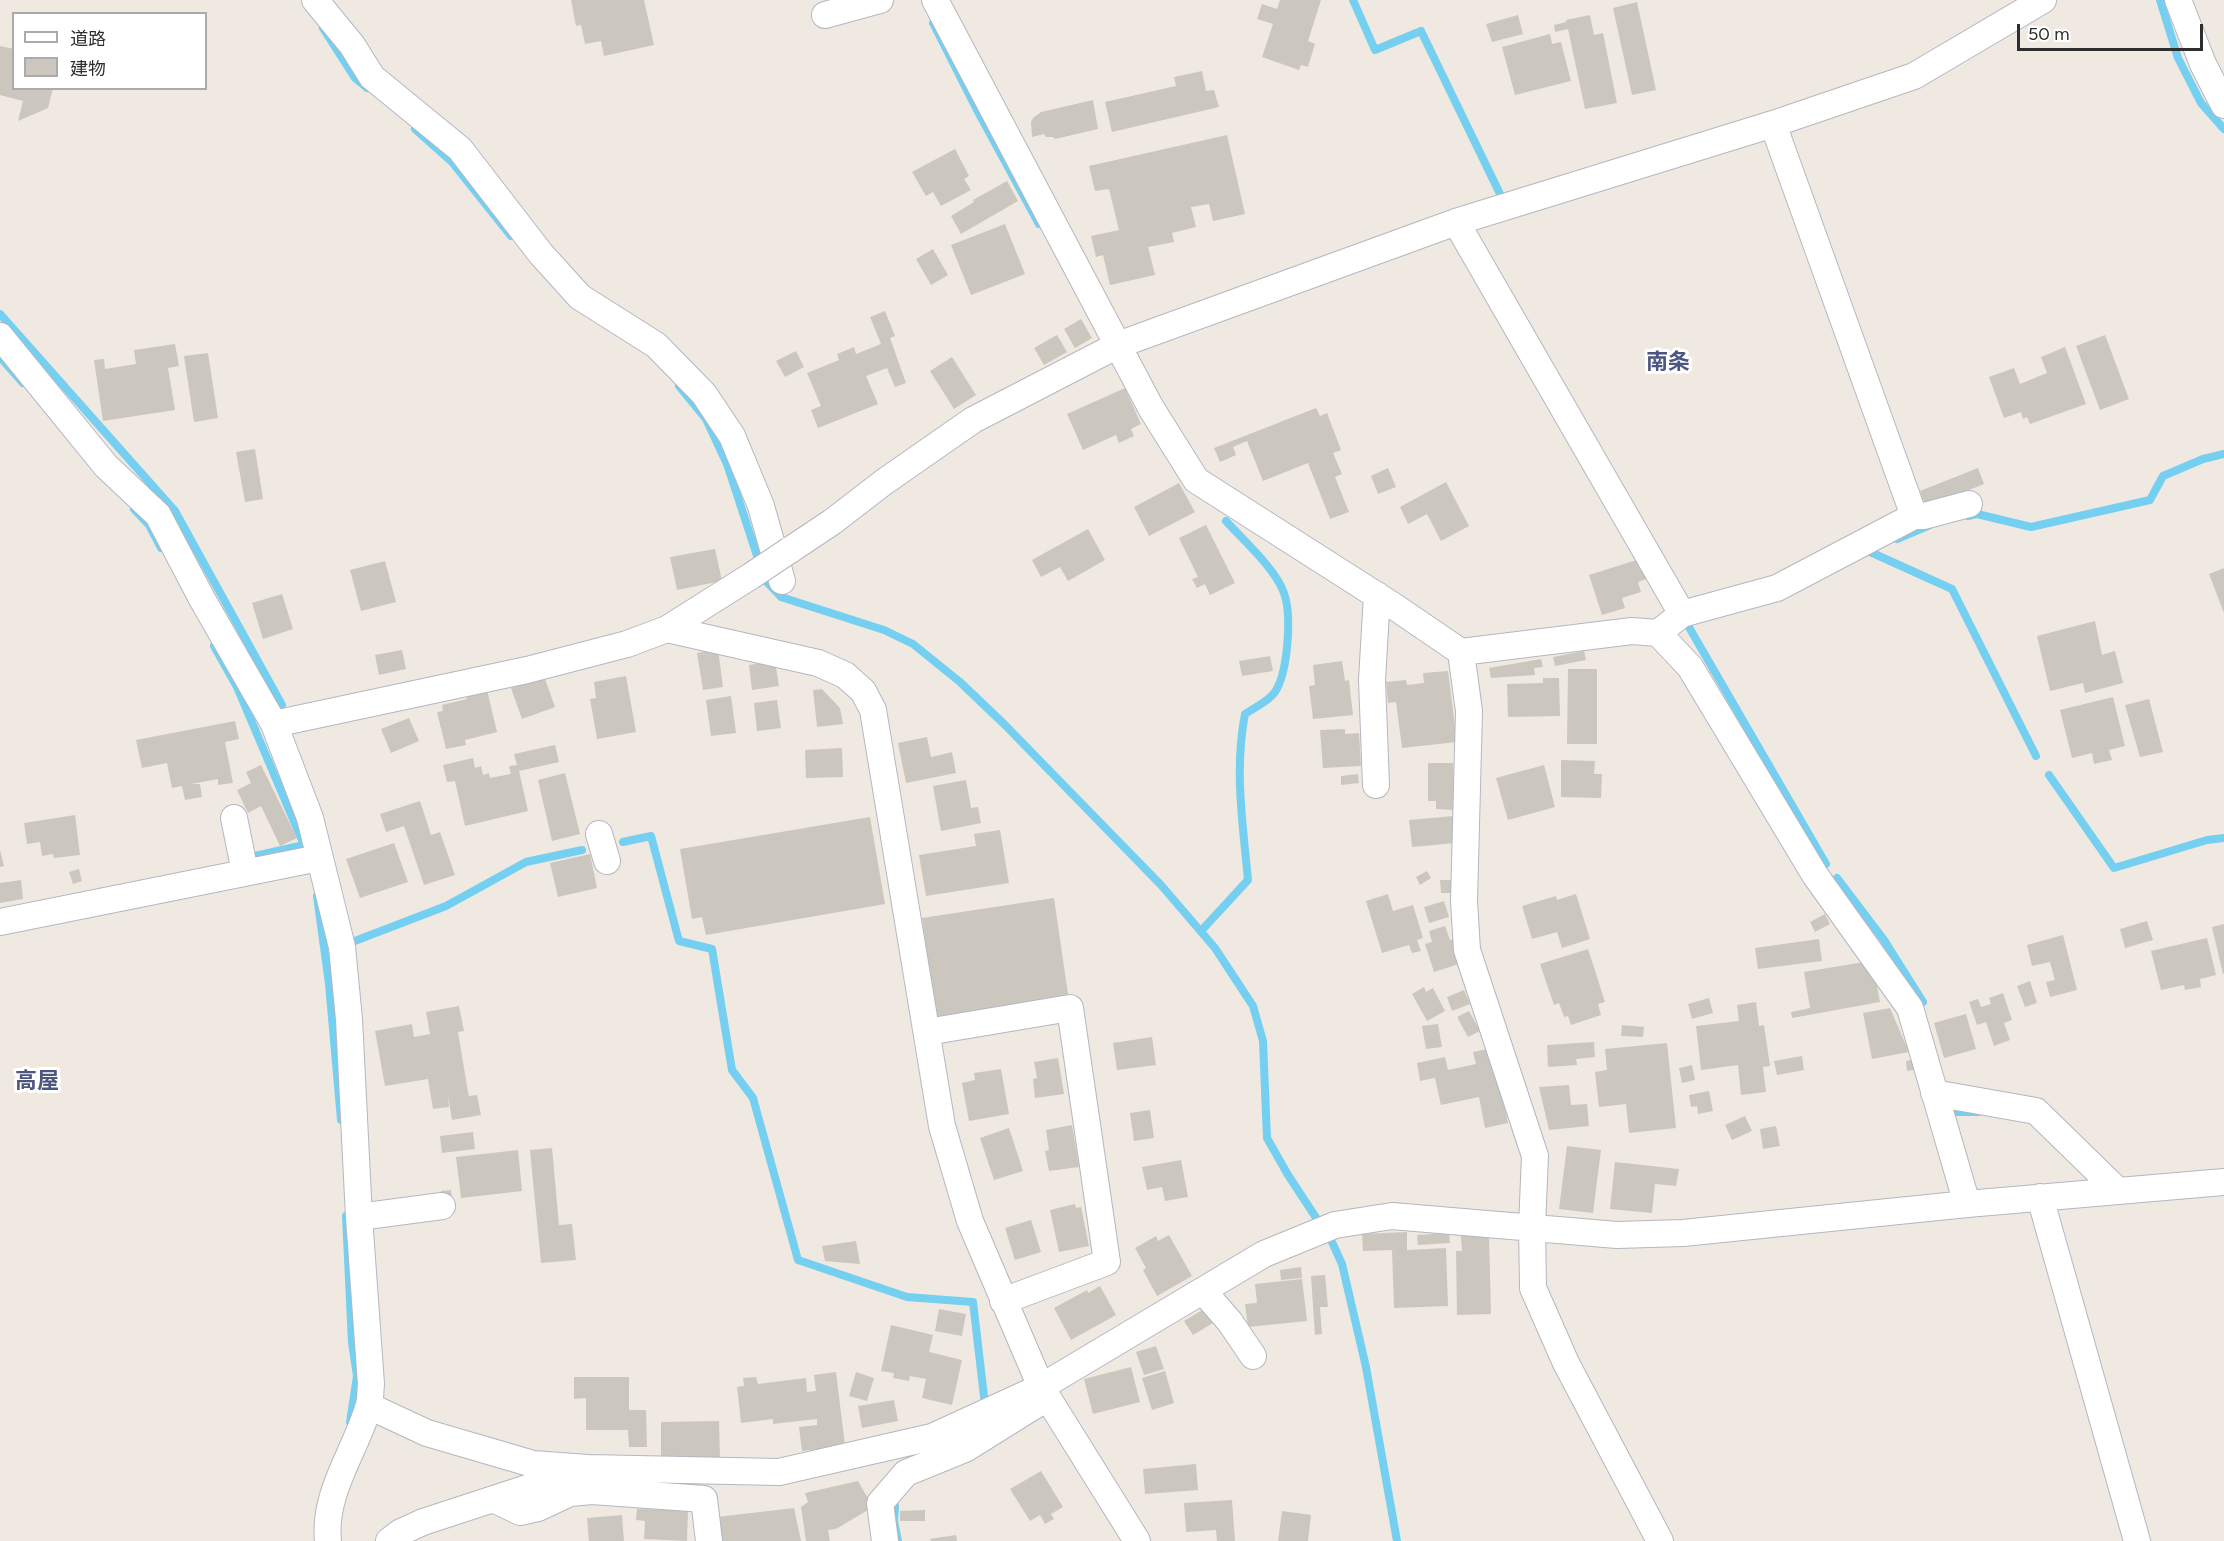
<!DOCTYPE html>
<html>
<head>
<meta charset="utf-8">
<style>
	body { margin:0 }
	#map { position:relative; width:2224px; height:1541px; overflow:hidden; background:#efe9e1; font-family:Figtree,"Noto Sans JP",sans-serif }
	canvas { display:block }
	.legend { position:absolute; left:12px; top:12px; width:195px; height:78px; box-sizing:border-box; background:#fff; border:2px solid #ababab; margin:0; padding:8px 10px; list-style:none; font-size:18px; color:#2e2e2e }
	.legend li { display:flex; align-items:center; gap:12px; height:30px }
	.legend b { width:30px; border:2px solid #ababab }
	.scale { position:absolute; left:2017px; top:24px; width:186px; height:27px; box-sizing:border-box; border:3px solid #2e2e2e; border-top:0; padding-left:8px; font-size:18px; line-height:21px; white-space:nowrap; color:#2e2e2e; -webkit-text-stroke:4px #fff; paint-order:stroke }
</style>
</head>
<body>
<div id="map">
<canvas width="2224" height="1541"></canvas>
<ul class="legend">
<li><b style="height:8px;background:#fff"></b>道路</li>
<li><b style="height:16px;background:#cbc7bf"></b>建物</li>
</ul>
<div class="scale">50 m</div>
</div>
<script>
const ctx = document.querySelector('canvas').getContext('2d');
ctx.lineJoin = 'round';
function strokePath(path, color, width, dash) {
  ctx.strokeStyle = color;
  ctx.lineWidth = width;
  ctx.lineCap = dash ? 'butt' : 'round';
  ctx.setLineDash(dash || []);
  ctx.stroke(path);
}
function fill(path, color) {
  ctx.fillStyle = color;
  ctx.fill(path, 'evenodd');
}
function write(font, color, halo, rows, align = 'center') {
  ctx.font = font + ' Figtree,"Noto Sans JP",sans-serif';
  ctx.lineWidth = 6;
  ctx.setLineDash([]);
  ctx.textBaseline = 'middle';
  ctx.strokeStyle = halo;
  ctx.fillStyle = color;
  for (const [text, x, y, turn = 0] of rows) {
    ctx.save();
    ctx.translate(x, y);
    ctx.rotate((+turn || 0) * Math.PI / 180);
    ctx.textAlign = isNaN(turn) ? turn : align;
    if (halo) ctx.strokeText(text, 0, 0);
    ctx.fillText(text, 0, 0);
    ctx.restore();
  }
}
strokePath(new Path2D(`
	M1353,0L1375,50L1421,31L1502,198
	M2160,0L2178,58L2201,103L2224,129
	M933,23L976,108L1039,224
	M323,28L355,78L367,88
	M415,129L452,162L511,236
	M0,314L175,511L282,705
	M0,357L23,383
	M679,386L706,419L727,464L765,580L781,597L884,630L913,644L960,682L1005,725L1161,885L1215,948L1253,1006L1263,1041L1267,1138L1288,1175L1332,1242L1342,1264L1366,1367L1397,1541
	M134,509L149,525L161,548
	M1968,516L1977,514L2031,527L2150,500L2163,476L2203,459L2224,454
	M1897,539L1930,525
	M1868,551L1952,589L2036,756
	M1690,629L1826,864
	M214,646L237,687L304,845L255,856
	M2049,775L2114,868L2207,840L2224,838
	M623,842L651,836L679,941L712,949L732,1070L753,1098L798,1260L907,1297L973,1302L985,1405
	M1837,878L1884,940L1923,1002
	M317,896L329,984L341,1120
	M1201,931L1248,880C1243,825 1234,770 1245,714C1254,708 1269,701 1275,692C1288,672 1292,615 1284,593C1275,568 1244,541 1226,521
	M347,944L446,906L526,862L582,850
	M1956,1112H1978
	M346,1216L352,1343L357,1376L350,1422
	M895,1506L894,1521L898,1541`), '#75cff0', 8);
fill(new Path2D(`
	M571,0H644L654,45L604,56L601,41L585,44L581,25L576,26Z
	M1280,0H1321L1308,41L1315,44L1308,67L1301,65L1299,70L1262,57L1273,24L1257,19L1262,4L1277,9Z
	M1637,2L1656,90L1632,95L1613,8Z
	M1518,15L1523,34L1492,42L1486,24Z
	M1590,15L1594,35L1603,33L1617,103L1585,109L1568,29L1555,32L1554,25L1566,22V20Z
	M1550,34L1552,44L1561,42L1571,81L1515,95L1502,47Z
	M0,46L14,49V88H53L48,108L18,121L23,101L0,95Z
	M1202,71L1206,91L1214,90L1219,107L1112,132L1105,102L1176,86L1174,77Z
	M1093,100L1098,129L1055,139L1053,137H1046L1044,134L1032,137L1031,122L1033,118L1041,112Z
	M1227,135L1245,214L1213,221L1209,204L1191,207L1196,227L1172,233L1174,242L1148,247L1155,275L1110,285L1103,255L1096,257L1091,236L1119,230L1109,189L1095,191L1089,166Z
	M955,149L969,176L964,179L971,190L941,206L933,192L926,196L912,172Z
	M1007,181L1018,201L961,234L951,216L974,202L973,200Z
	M1005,224L1025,274L971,295L951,245Z
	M933,249L948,275L931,285L916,259Z
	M885,311L895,336L890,338L906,383L895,387L887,368L866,376L878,404L818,428L811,410L821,406L807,373L839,360L837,354L854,347L856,354L881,344L870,317Z
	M1081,319L1092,338L1075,348L1064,329Z
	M1057,335L1067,352L1044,365L1034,348Z
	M2105,335L2129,399L2100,410L2076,346Z
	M175,344L179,366L168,368L175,410L103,421L94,360L104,359L105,369L136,364L134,350Z
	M2065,347L2086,404L2030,424L2027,417L2023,419L2021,412L2004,418L1989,377L2014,368L2020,384L2047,373L2041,357Z
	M796,351L804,367L785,377L776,361Z
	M208,353L218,418L194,422L184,356Z
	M952,357L976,395L954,409L930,371Z
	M1125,388L1141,424L1131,429L1134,436L1119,443L1116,435L1083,450L1067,414Z
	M1316,408L1320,416L1327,413L1341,450L1333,453L1342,474L1335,477L1349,512L1330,519L1308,463L1263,481L1247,441L1233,447L1236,455L1220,462L1214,448Z
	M255,449L263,499L245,502L236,452Z
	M1388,468L1396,487L1378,494L1371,476Z
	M1978,468L1984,484L1926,507L1920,491Z
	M1446,482L1469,526L1441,541L1427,514L1408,524L1400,507Z
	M1179,483L1195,512L1149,536L1134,507Z
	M1206,525L1235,583L1210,595L1205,584L1197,588L1192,579L1198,577L1179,538Z
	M1088,529L1105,560L1068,581L1060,567L1041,577L1032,560Z
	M715,549L722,581L677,590L670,557Z
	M1643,558L1649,578L1638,582L1641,592L1622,598L1625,608L1602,615L1589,575Z
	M385,561L396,602L361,611L350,570Z
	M2224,568V613L2209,574Z
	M282,594L293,629L263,639L252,603Z
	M2095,621L2102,655L2115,651L2123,683L2085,693L2083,683L2050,691L2037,636Z
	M718,649L723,687L703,690L697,653Z
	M402,650L406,669L379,675L375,655Z
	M1584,651L1586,660L1555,666L1553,657Z
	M1270,656L1273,671L1242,676L1239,661Z
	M1541,659L1543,667L1534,668L1535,675L1491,678L1489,668Z
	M775,661L779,686L752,690L749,665Z
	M1342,661L1345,681L1349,680L1353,715L1313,719L1309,686L1315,685L1313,665Z
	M1568,669H1597V744H1567Z
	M1448,671L1457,742L1402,748L1396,702L1388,703L1386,682L1406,680L1407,685L1424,683L1423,673Z
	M544,676L555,707L522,719L511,688Z
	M626,676L636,732L597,739L590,699L596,698L594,682Z
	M1543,678H1559L1560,716L1508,717L1507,684L1543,683Z
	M822,689L840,708L843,724L817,727L813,690Z
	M487,690L497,732L465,740L466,745L446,749L437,712L443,711L442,705L467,699L466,695Z
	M731,696L736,733L711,736L706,700Z
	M2113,697L2125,746L2109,750L2112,760L2094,764L2092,753L2072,758L2060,710Z
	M2149,699L2163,752L2140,757L2125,705Z
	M777,700L781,728L757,731L754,703Z
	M409,718L419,741L391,753L381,729Z
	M235,721L239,739L225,742L233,783L218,785V779L191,784H200L202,797L185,800L182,786L172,788L167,763L142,768L136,740Z
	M1345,729V734L1359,733L1361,766L1323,768L1320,730Z
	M927,737L931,757L952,752L956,773L906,783L898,743Z
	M555,745L559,762L519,771L528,811L465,826L455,781L447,782L443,765L473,758L475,768L481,766L483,775L489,773L490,778L511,774L509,766L517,765L514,754Z
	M842,748L843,777L806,778L805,750Z
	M1561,760L1595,761L1594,774H1602L1601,798L1561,797Z
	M1428,763H1453L1454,810L1436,809V801H1428Z
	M261,765L297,838L280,846L261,806L248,813L237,790L251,783L246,772Z
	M1544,765L1555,807L1508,820L1496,778Z
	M565,773L580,834L552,841L538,780Z
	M1358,774L1359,783L1341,785V776Z
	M966,780L971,808L978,807L981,823L941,831L933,786Z
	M420,801L431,835L440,832L455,875L424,885L404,826L386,832L380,814Z
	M75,815L80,855L54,858L53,854L42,856L40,842L27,844L24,823Z
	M1453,816L1456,843L1412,847L1409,820Z
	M870,817L885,904L706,935L702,917L692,919L680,849Z
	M1000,830L1009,883L926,896L919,855L976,846L974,834Z
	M394,843L408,882L360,898L346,859Z
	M0,850L4,866L0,867Z
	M590,854L597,888L558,897L550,863Z
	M79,869L82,881L73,884L69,872Z
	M1427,871L1431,878L1420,885L1416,877Z
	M21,880L23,899L0,903V883Z
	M1440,880H1453L1454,893H1441Z
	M1388,894L1393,911L1413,905L1423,938L1417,940L1421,951L1412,953L1409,945L1382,953L1366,901Z
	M1576,894L1590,939L1562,948L1557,932L1532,939L1522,906L1556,896L1557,900Z
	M1054,898L1069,1001L937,1021L922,918Z
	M1444,901L1449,917L1429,923L1424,907Z
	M1825,914L1830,924L1815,932L1810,922Z
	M2147,921L2153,940L2125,948L2120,929Z
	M2224,924V974H2223L2212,927Z
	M1445,926L1450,940L1454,938L1462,963L1434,972L1425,944L1432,942L1429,931Z
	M2063,935L2077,990L2050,997L2046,982L2055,980L2050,962L2032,966L2027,945Z
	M2207,938L2216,975L2200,979L2201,987L2185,990L2184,985L2161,990L2151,951Z
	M1819,939L1822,961L1758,969L1755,948Z
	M1588,949L1605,1002L1598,1004L1601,1015L1571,1025L1568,1016L1564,1017L1559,1003L1554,1005L1540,964Z
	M1864,962L1876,981L1880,1002L1792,1018L1791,1012L1810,1008L1804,972Z
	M2030,981L2037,1003L2025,1007L2017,986Z
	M1424,987L1426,992L1433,988L1445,1011L1427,1021L1412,994Z
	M1464,990L1470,1004L1452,1011L1447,997Z
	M2003,993L2012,1020L2004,1023L2010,1040L1994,1046L1986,1022L1977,1025L1969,1002L1978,999L1981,1007L1991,1004L1989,998Z
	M1709,998L1713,1013L1692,1019L1688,1004Z
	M1756,1002L1759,1026L1764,1025L1770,1066L1763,1067L1766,1092L1741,1095L1738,1065L1701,1070L1696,1026L1739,1021L1737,1005Z
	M459,1006L464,1031L458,1032L468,1092L469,1096L477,1095L481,1115L452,1120L448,1095L449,1107L433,1109L428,1079L385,1086L375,1031L412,1024L414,1037L430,1034L426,1012Z
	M1890,1008L1909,1052L1872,1059L1863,1013Z
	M1469,1011L1480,1031L1468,1037L1457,1017Z
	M1966,1014L1976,1049L1944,1058L1934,1023Z
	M1438,1024L1442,1047L1426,1049L1422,1026Z
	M1622,1025L1644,1027L1643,1037L1621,1036Z
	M1152,1037L1156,1065L1117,1070L1113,1043Z
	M1594,1042L1595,1057L1576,1059L1577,1065L1548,1067L1547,1045Z
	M1667,1043L1676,1128L1629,1133L1626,1104L1599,1107L1595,1072L1607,1070L1605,1049Z
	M1492,1048L1508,1123L1485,1128L1479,1097L1441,1105L1435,1078L1420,1081L1417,1063L1445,1057L1448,1070L1476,1064L1473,1052Z
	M1802,1056L1804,1070L1777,1075L1774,1061Z
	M1058,1058L1064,1094L1035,1098L1033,1079L1037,1078L1034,1062Z
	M1912,1060L1914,1070L1907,1071L1906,1061Z
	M1692,1065L1695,1080L1682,1083L1679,1068Z
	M1001,1069L1009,1114L969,1121L962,1083L975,1080L974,1073Z
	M1569,1085L1571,1105L1587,1104L1589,1126L1549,1130L1539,1087Z
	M1709,1091L1713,1111L1698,1114L1697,1106L1691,1107L1689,1095Z
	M1150,1110L1154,1138L1134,1141L1130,1113Z
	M1745,1116L1752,1131L1732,1140L1725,1125Z
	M1072,1125L1079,1167L1049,1171L1045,1151L1049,1150L1046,1130Z
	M1776,1126L1780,1146L1763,1149L1760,1129Z
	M1009,1128L1023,1171L994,1180L980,1138Z
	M473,1132L475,1149L442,1153L440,1136Z
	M1567,1146L1601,1150L1593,1213L1559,1209Z
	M552,1148L559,1225L572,1224L576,1260L541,1263L530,1150Z
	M518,1150L522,1191L461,1198L456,1157Z
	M1181,1160L1188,1197L1165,1201L1162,1187L1147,1190L1142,1167Z
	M1615,1162L1679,1169L1676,1186L1655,1184L1652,1213L1610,1209Z
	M451,1190L452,1198L441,1199V1191Z
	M1075,1204L1076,1208L1081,1207L1089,1246L1059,1252L1050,1210Z
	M1031,1220L1041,1252L1015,1260L1005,1228Z
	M1407,1232V1250L1446,1248L1448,1306L1394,1308L1392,1250L1363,1251L1362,1234Z
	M1449,1233L1450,1243L1418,1245L1417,1235Z
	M1169,1235L1192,1276L1157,1296L1143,1270L1146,1268L1135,1248L1156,1236L1158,1241Z
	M1461,1236H1489L1491,1314L1457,1315L1456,1251H1462Z
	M856,1241L860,1264L825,1261L822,1246Z
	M1301,1267L1302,1278L1281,1280L1280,1270Z
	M1325,1275L1328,1307H1320L1322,1334L1315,1335L1311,1276Z
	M1302,1279L1307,1321L1248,1327L1245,1304L1257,1303L1255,1284Z
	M1100,1286L1116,1315L1071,1340L1054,1308L1087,1290L1088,1293Z
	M939,1309L966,1314L962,1336L935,1331Z
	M1204,1309L1213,1323L1193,1335L1184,1321Z
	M891,1325L933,1335L929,1352L962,1360L952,1405L922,1398L926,1379L910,1376L909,1381L893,1378L894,1373L881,1371Z
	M1156,1346L1164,1369L1144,1375L1136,1352Z
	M1131,1367L1140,1402L1093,1414L1084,1379Z
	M1165,1371L1174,1403L1152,1410L1142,1378Z
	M836,1372L845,1446L802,1451L799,1427L817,1425V1419L773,1424V1419L741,1423L737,1387L744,1386L743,1378L756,1377L758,1384L806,1378L807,1392L816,1391L814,1375Z
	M856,1372L874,1378L867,1401L849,1396Z
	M574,1377H629V1410H646L647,1447H629L628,1430H586V1398L574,1399Z
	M894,1400L898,1421L862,1428L858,1406Z
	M719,1421L720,1458H661V1422Z
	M1196,1464L1198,1490L1145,1494L1143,1469Z
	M1041,1471L1063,1507L1051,1514L1054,1519L1045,1524L1040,1515L1030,1521L1010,1489Z
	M858,1481L873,1507L836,1529L828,1530L830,1541H806L801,1507L808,1502L805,1493Z
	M1232,1500L1235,1541H1217L1216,1530L1186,1532L1184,1503Z
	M794,1508L801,1541H721L717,1517Z
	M637,1509L688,1510L687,1541L644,1539L645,1521L636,1520Z
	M925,1510V1521H900V1511Z
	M1282,1511L1311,1515L1308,1541H1278Z
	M622,1515L624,1541H589L587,1518Z
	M956,1535L957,1541H931L930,1539Z`), '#cbc7bf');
const minor = new Path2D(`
	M315,0L352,45L372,77L460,149L541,254L580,297L656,345L704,394L732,436L761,506L782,581
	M935,0L1151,408L1196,480L1395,607L1461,652L1632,631L1658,633L1682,614L1777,588L1914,516L1773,124
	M2178,0L2203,64L2224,105
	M825,15L880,0
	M1456,222L1682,614
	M0,336L106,466L158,515L202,599L274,724L310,818L342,947L349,1019L359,1217L371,1384C370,1392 371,1401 368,1408C355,1452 323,1493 328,1541
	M1914,516H1924L1969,504
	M790,550L832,522L884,482L973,420L1118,345L1456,222L1773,124L1914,76L2043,0
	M667,629L818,663L845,675L863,691L873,710L942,1126L970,1221L1041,1387L1137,1541
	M1658,633L1690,667L1815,875L1910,1008L1967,1204
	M1461,652L1469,711L1464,901L1467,950L1535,1156L1532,1226L1533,1288L1566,1363L1660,1541
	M274,724L527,670L627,644L667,629L751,576
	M1376,785L1372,680L1377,595
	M234,818L245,872
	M599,834L607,861
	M0,922L319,858
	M927,1032L1070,1008L1107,1262L1003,1301
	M1934,1093L2036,1111L2118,1191
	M2040,1197L2137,1541
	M359,1217L442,1206
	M1203,1291L1230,1322L1253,1356
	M369,1406L427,1433L533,1464L588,1468L779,1472L932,1437L1041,1387L1264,1254L1335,1225L1392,1216L1617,1235L1683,1233L1967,1204L2224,1182
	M495,1500L520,1512L538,1508L570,1493L592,1491L704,1499L709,1541
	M389,1541L401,1532L423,1522L579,1471
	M885,1541L880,1503L906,1473L965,1449L1042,1401`);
strokePath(minor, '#b4b7c1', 28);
strokePath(minor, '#fff', 26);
const minorBridge = new Path2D(`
	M751,576L790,550`);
strokePath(minorBridge, '#b4b7c1', 28, []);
strokePath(minorBridge, '#fff', 26);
write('bold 22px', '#4d5680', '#fff', [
	["南条",1668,363],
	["高屋",37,1082]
]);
</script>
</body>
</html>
